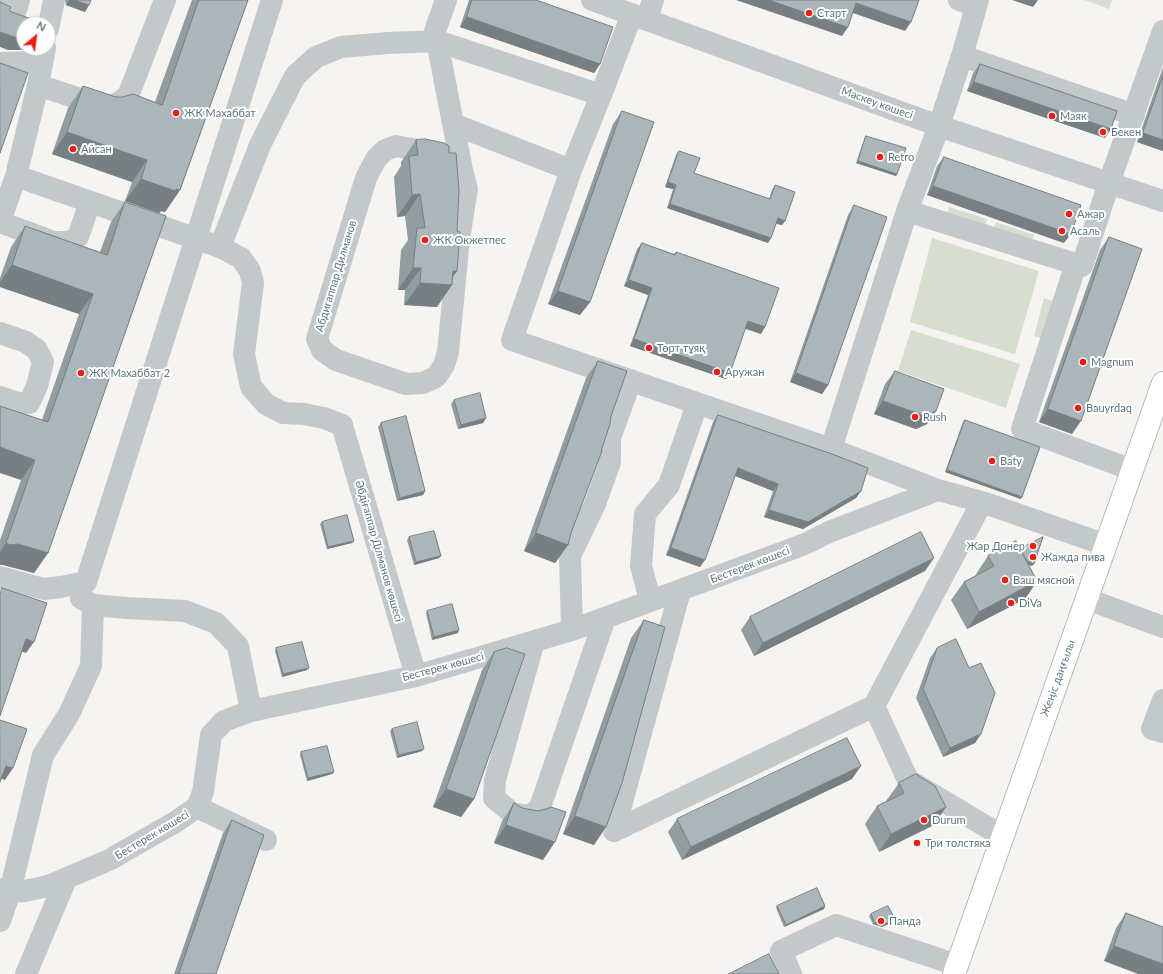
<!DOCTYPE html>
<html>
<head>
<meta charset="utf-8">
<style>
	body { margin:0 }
	#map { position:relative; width:1163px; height:974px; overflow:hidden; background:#f5f4f0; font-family:Lato,sans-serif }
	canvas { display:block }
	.north { position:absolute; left:16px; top:16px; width:40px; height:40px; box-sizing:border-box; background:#fff; border:1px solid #bec8cc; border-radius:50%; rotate:29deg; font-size:11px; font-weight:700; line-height:16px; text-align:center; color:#5c767f }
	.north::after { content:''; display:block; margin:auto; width:14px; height:18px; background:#f51b10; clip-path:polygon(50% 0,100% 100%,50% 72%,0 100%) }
</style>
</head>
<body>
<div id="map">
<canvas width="1163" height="974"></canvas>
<div class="north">N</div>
</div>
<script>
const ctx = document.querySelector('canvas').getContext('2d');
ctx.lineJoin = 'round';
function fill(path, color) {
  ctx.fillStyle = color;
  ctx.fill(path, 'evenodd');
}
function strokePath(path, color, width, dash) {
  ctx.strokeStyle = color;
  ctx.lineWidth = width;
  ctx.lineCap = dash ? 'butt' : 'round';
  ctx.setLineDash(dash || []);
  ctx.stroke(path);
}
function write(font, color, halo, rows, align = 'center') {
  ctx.font = font + ' Lato,sans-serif';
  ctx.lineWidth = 4;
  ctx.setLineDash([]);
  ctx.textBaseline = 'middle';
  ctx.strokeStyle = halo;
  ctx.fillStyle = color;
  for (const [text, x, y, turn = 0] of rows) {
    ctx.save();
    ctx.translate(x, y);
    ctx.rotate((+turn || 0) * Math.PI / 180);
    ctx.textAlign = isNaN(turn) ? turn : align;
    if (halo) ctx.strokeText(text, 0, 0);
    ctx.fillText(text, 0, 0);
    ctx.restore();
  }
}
fill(new Path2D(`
	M1085,0H1112L1109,9Z
	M949,207L987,219L984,232L945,220Z
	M996,222L1034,235L1029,246L991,235Z
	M932,238L1039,271L1015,354L910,322Z
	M1044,298L1059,303L1047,341L1034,336Z
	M911,330L1020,364L1006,408L898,371Z`), '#d7ddd1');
const major = new Path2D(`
	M954,974L1163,383`);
strokePath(major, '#b4babc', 24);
strokePath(new Path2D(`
	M446,0L435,31L462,170L467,189L459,239L448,352L444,365L436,377L423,383L406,384L336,360L322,350L317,339L366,178L376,159L385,150L396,146L433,153L462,170
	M592,0L939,126L1163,201
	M959,0L976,6
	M0,5L16,10L19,0
	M647,19L653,0
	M48,29L54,0
	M45,48L38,85L16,176L220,247L241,258L250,271L253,283L244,354L251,387L266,404L283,413L304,414L324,418L342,425L416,676
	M962,56L1134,115
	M0,63L42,62
	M38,85L104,107L118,103L128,96L165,0
	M601,95L632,14
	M453,124L571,170
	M907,211L1082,266L1109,183L1163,31
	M0,221L16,176
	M0,222L54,242H69L78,237L90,202
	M220,247L260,145L295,76L316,57L341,47L388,43L437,41L601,95L571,170L512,340L831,449L938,490L982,502L1106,545
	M1076,264L1022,429L1132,470
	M0,333L26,342L37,350L43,362L37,386L29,403H18L0,397
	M831,449L907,211L939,126L962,56L978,0
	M982,502L874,706L908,780L1002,836
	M0,577L44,589L61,587L86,582L272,0
	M81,598L93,605L127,608L185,611L216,623L238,646L251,711
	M1087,599L1163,627
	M650,600L641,566L645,514L669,485L697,404
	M572,630L570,556L595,504L610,462V438L631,380
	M534,641L495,780L494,798L512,813L528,816L539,810L605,618
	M1163,700L1152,729L1163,732
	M197,807L266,840
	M614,831L874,706
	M614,831L680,591
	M0,889L10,892L25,891L48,886L109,860L177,821L197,807L203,792L211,735L224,721L251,711L416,676L572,630L805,544L829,532L938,490
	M0,921L10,892L43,755L69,714L91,666L93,605
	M26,974L66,879
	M791,974L781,951L836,925L957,965`), '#c3c9cb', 22);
strokePath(major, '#fff', 22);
fill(new Path2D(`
	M65,0H91L85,12L66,5Z
	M192,0H248L180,190L165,212L161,211L159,213L125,201L132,182L52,154L68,108L83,86L116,97L155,102Z
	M469,0H536L600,64L594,73L460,27Z
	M980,64L1105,138L967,91L973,73Z
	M1163,67V151L1137,142Z
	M622,111L590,302L580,315L548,304L613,124Z
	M866,136L897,174L896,176L856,163L865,138Z
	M416,140L453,276L437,307L404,305L405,290H398L401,250L408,240L405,216L397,217L394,177L401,166V162Z
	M679,151L694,173L769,199L772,190L775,185L785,221L782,225L776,224L771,238L768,243L667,208L673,189L665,187L676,155Z
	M944,157L1064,243L927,195L937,166Z
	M125,202L48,553L34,573L3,565H0V540L79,314L0,287V278L11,247L25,226L100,252L111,222Z
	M854,205L828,385L822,394L790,382L848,215Z
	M1109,237L1072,434L1039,422L1100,250Z
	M642,243L674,254L676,252L761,334L745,328L726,379L630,346L648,295L624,286L637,249Z
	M598,361L611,416L571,533L568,545L555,563L524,551L586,378Z
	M895,371L936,411L927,424L916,429L874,414L885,384Z
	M454,400L486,418L483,423L458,429L451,404Z
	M718,415L861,491L856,498L803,529L764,517L773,491L735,476L700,567L666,555L713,422Z
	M965,420L1021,499L945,472L963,422Z
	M381,423L425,491L423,495L397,501L378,427Z
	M322,522L352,543L327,549L320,524Z
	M409,537L441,556L439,558L414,565L407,540Z
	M1020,549L1032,566L1028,565L1037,581L1025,599L967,629L951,600L964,582L977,575L976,574L988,556Z
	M925,571L754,656L741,630L750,617Z
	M427,611L458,633L432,640L426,613Z
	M644,620L594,845L563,834L631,638Z
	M276,648L307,670L282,677L275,651Z
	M937,648L969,668L981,734L975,743L943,757L916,698L930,658Z
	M494,652L474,799L461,817L433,807L482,670Z
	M392,729L422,751L397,758L390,731Z
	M301,752L334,772L332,774L307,781L300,755Z
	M852,779L682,860L668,832L677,819Z
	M899,783L946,807L934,825L879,852L865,824L877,806L887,801H886Z
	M514,803L543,860L494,843L502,821Z
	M232,820L216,974H174L223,833Z
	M777,906H825L824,909L784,927L776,908Z
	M1126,913L1163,927L1104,961L1116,928Z
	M871,914L895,919L893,922L882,927L873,924L869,916Z`), '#929d9f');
fill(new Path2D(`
	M69,0H75L89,5L85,12L66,5Z
	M736,0H769L848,27L842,36Z
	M1012,0H1038L1033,7Z
	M856,3L911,22L905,31L850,12Z
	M467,17L600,64L594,73L460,27Z
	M0,32L24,38V48H31L29,50H8L0,47Z
	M974,82L1111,129L1105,138L967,91Z
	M67,132L147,160L132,182L52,154Z
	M1143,133L1163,140V151L1137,142Z
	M858,161L897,174L896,176L856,163Z
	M141,179L180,190L165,212L161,211L159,213L125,201Z
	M668,182L676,185L673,189L665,187Z
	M933,186L1071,234L1064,243L927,195Z
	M420,194L405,216L397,217L412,195Z
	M670,204L771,238L768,243L667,208Z
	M778,218L785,221L782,225L775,223Z
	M12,265L93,294L79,314L0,287V282Z
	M413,268H421L405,290H398Z
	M453,271H457L447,285H452L437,307L404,305L420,283Z
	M629,280L652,288L648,295L624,286Z
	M558,291L590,302L580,315L548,304Z
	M748,321L765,327L761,334L743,328Z
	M634,339L730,373L726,379L630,346Z
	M796,373L828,385L822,394L790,382Z
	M883,401L936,411L927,424L916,429L874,414Z
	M1048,409L1081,421L1072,434L1039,422Z
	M486,418L483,423L458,429L461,425Z
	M0,447L35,460L21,480L0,473Z
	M738,468L778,484L773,491L733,475Z
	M947,470L1022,497L1021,499L945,472Z
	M425,491L423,495L397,501L400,498Z
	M861,491L856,498L803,529L764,517L769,510Z
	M536,533L568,545L555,563L524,551Z
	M354,541L352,543L327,549L328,547Z
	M6,543L18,544L48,553L34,573L3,565H0V552Z
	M671,548L705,560L700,567L666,555Z
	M1010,555L1034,564L1032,566L1008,557Z
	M441,556L439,558L414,565L416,562Z
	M934,558L925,571L754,656L763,643Z
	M1037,581L1025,599L967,629L979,612Z
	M459,630L458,633L432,640L434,637Z
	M26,639L34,642L26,653L18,650Z
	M309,668L307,670L282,677L283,674Z
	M981,734L975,743L943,757L950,748Z
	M424,749L422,751L397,758L399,755Z
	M6,766L13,768L5,780L0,778Z
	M861,766L852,779L682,860L691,847Z
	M334,772L332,774L307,781L308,778Z
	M446,789L474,799L461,817L433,807Z
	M946,807L934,825L879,852L891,834Z
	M575,816L606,827L594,845L563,834Z
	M506,825L555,842L543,860L494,843Z
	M825,906L824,909L784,927L786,925Z
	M895,919L893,922L882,927L873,924L874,922Z
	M1114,946L1163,964V974H1138L1104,961Z`), '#777f82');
const building = new Path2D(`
	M75,0H91L89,5Z
	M199,0H248L180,190L176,189L175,191L141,179L147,160L67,132L83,86L116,97H123L133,94L162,105Z
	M472,0H536L613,27L600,64L467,17Z
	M769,0H919L911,22L856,3L848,27Z
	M0,2L11,7L9,11L43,23V24H24V38H17L0,32Z
	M0,63L28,73L0,153Z
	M980,64L1117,111L1111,129L974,82Z
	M1163,76V140L1143,133Z
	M622,111L654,122L590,302L558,291Z
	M866,136L906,148L897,174L858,161Z
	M425,139L444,143L449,146V153H456L459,190L457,231L460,232L457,271H453L452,285L420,283L421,268H413L417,228H425L420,194L412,195L409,156L418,155L416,140Z
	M679,151L700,158L694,173L770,199L775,185L795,192L785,221L778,218L771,238L670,204L676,185L668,182Z
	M944,157L1081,205L1071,234L933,186Z
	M125,202L166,216L48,553L18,544L10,545L6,543L35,460L0,447V406L48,422L93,294L12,265L25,226L107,255Z
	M854,205L887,217L828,385L796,373Z
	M1109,237L1142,249L1081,421L1048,409Z
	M642,243L675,255L676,252L779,288L765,327L748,321L730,373L634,339L652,288L629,280Z
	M598,361L627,371L611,416L610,424L601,451H602L571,533L568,545L536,533Z
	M895,371L944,389L936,411L925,416L883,401Z
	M480,393L486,418L461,425L454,400Z
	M718,415L832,454L868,468L861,491L808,522L769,510L778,484L738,468L705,560L671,548Z
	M406,416L425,491L400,498L381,423Z
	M965,420L1040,447L1022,497L947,470Z
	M347,515L354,541L328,547L322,522Z
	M434,531L441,556L416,562L409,537Z
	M921,532L934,558L763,643L750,617Z
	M1043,537L1034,564L1027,561L1020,549Z
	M1016,541L1037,581L979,612L964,582L994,566L988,556Z
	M2,588L47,603L34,642L26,639L0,716V595Z
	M452,604L459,630L434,637L427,611Z
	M644,620L665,627L622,783L606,827L575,816Z
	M956,639L969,668L981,663L995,693L981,734L950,748L923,689L937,648Z
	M302,642L309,668L283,674L276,648Z
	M507,648L525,654L474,799L446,789L494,652Z
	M0,720L27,729L13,768L6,766L0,782Z
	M417,722L424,749L399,755L392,729Z
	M847,738L861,766L691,847L677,819Z
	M327,746L334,772L308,778L301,752Z
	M916,774L935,786L946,807L891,834L877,806L904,793L899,783Z
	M514,803L522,808L538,811L546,809L551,807L566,812L555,842L506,825Z
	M232,820L264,835L216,974H179Z
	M817,888L825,906L786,925L777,906Z
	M888,906L895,919L883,925L874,922L871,914Z
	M1126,913L1163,927V964L1114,946Z
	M769,954L779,974H729Z`);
fill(building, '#aab6b9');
strokePath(building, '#777f82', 1);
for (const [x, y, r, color] of [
	[809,13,4,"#f51b10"],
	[176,113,4,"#f51b10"],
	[1052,116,4,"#f51b10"],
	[1103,132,4,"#f51b10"],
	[73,149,4,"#f51b10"],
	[880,157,4,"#f51b10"],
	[1069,214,4,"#f51b10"],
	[1062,231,4,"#f51b10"],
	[425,240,4,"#f51b10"],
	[649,348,4,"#f51b10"],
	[1083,362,4,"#f51b10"],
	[717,372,4,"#f51b10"],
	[81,373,4,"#f51b10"],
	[1078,408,4,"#f51b10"],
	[915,417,4,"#f51b10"],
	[992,461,4,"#f51b10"],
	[1033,546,4,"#f51b10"],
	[1033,557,4,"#f51b10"],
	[1005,580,4,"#f51b10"],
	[1011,603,4,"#f51b10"],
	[924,820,4,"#f51b10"],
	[917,843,4,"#f51b10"],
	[881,921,4,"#f51b10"]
]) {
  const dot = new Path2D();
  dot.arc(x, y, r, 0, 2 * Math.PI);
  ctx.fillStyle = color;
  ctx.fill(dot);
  strokePath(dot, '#fff', 1.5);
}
write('11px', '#5c767f', '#fff', [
	["Старт",817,13],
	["ЖК Махаббат",184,113],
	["Маяк",1060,116],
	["Бекен",1111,132],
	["Айсан",81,149],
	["Retro",888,157],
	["Ажар",1077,214],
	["Асаль",1070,231],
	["ЖК Окжетпес",433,240],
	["Төрт тұяқ",657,348],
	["Magnum",1091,362],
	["Аружан",725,372],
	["ЖК Махаббат 2",89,373],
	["Bauyrdaq",1086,408],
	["Rush",923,417],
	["Baty",1000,461],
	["Жар Донер",1025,546,"right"],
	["Жажда пива",1041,557],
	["Ваш мясной",1013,580],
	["DiVa",1019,603],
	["Durum",932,820],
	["Три толстяка",925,843],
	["Панда",889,921]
], 'left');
write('11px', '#5c767f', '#fff', [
	["Мәскеу көшесі",877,103,20],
	["Абдигаппар Дилманов",336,276,-73],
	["Әбдіғаппар Ділманов көшесі",379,551,74],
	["Бестерек көшесі",750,565,-21],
	["Бестерек көшесі",443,667,-15],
	["Жеңіс даңғылы",1058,678,-70],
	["Бестерек көшесі",152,835,-31]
]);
</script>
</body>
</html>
